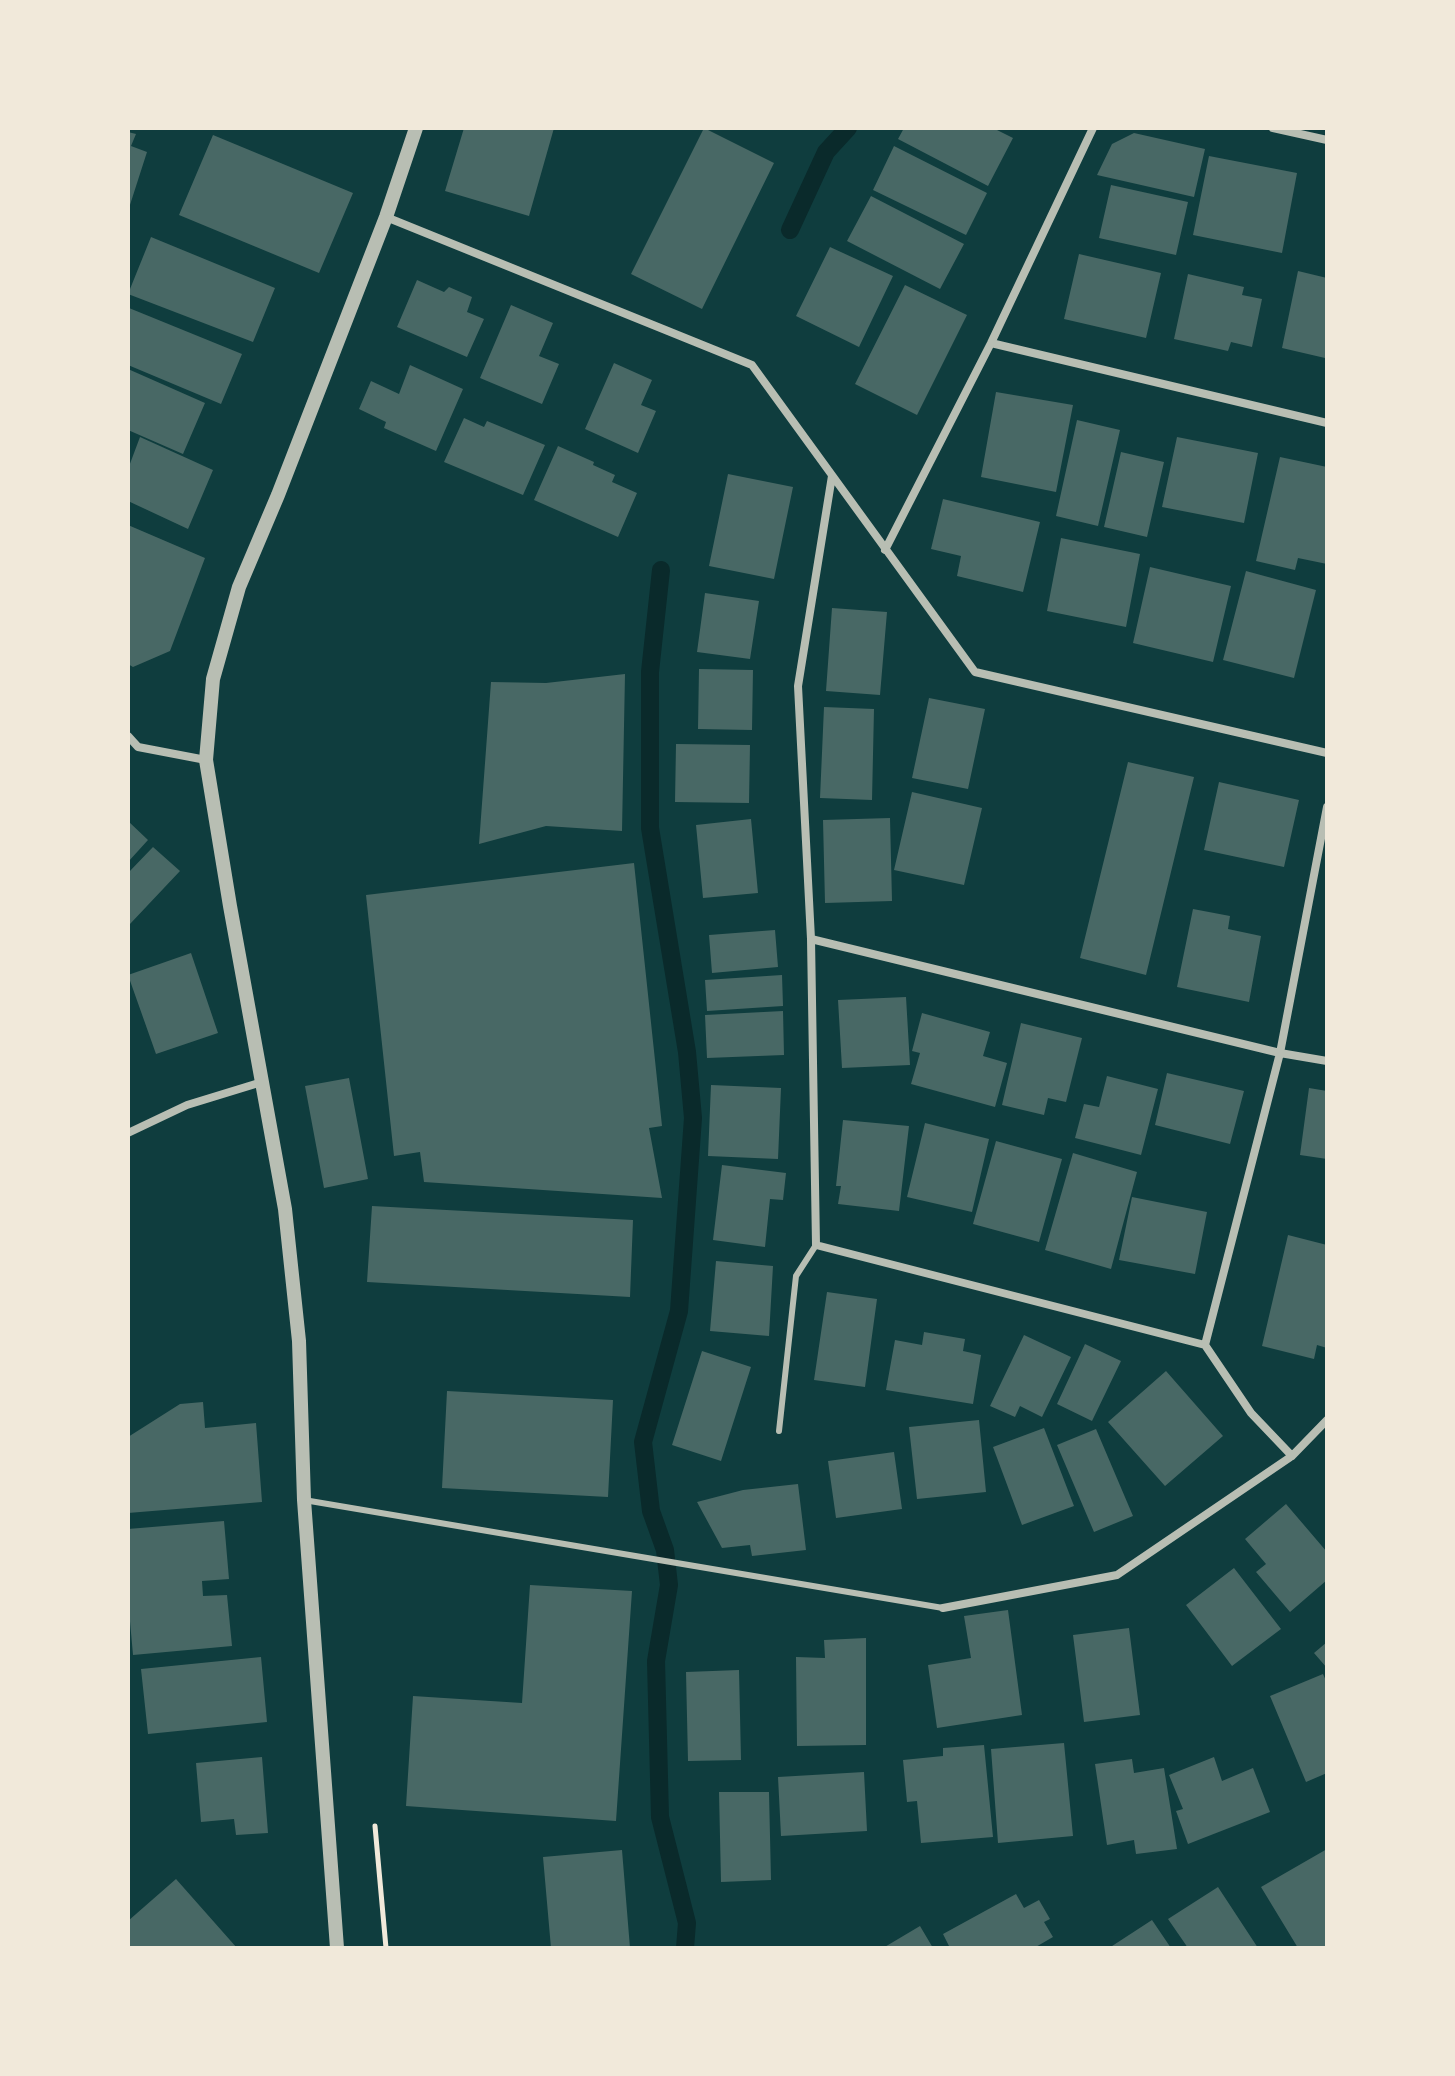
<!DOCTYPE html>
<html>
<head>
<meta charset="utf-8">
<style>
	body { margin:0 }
	#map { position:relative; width:1455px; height:2076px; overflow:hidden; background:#0f3d3e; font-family:Signika,sans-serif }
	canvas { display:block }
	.frame { position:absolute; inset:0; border:130px solid #f1e9da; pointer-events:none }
</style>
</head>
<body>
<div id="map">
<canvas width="1455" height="2076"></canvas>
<div class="frame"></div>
</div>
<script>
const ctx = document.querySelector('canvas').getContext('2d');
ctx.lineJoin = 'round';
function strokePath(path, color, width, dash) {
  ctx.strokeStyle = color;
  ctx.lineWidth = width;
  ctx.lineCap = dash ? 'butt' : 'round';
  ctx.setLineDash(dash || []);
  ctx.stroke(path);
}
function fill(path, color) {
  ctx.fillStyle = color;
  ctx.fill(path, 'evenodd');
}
strokePath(new Path2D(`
	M790,230L826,152L848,128
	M661,570L650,672V828L687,1052L693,1118L679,1311L643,1442L651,1511L665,1550L669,1585L656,1661L660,1817L687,1923L685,1948`), '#0a2a2b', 18);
fill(new Path2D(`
	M464,128H554L529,216L445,191Z
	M704,128L774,163L702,309L631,274Z
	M904,128H993L1013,138L988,186L898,139Z
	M128,132L136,134L131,146L147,152L129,208Z
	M1134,133L1205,149L1194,197L1097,175L1112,144Z
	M213,135L353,193L319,273L179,215Z
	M894,146L987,193L966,235L873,190Z
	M1209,156L1297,173L1282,253L1193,235Z
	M1111,185L1188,202L1176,255L1099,238Z
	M871,196L964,244L940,289L847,241Z
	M151,237L275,288L253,342L128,294Z
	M830,247L893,276L859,347L796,316Z
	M1079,254L1161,273L1146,338L1064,319Z
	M1298,271L1327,278L1325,358L1282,348Z
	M1188,274L1244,287L1242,295L1262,299L1252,347L1231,342L1228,351L1174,339Z
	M417,280L444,292L449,287L472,297L467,312L484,319L467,357L397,327Z
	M905,285L967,315L917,415L855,384Z
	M511,305L553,323L539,356L559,364L542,404L480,378Z
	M129,308L242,354L221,404L128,365Z
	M614,363L652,380L641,405L656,411L638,453L585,429Z
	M410,365L463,389L436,451L384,428L386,422L359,409L371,381L399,394Z
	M128,369L205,403L183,454L128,430Z
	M996,392L1073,405L1056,492L981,477Z
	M464,418L484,427L487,421L545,445L523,495L444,462Z
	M1077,420L1120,430L1098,526L1056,516Z
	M140,437L213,470L188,529L128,501V469Z
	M1177,437L1258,453L1244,523L1162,507Z
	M558,446L594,462L593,465L615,475L612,482L637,493L618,537L534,500Z
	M1121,452L1164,462L1147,537L1104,527Z
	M1280,457L1327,467V564L1298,558L1295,570L1256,561Z
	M728,474L793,487L774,579L709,566Z
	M943,499L1040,522L1023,592L957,576L961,556L931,549Z
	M128,525L205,558L170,651L133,667L128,664Z
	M1061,538L1140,554L1126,627L1047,611Z
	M1150,567L1231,586L1213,662L1133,643Z
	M1246,571L1316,590L1294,678L1223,660Z
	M705,593L759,601L750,659L697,652Z
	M832,608L887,612L880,695L826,691Z
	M699,669L753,670L752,730L698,729Z
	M625,674L622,831L546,826L479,844L491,682L546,683Z
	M929,698L985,709L968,789L912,778Z
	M824,707L874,709L872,800L820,798Z
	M676,744L750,745L749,803L675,802Z
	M1128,762L1194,777L1146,975L1080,958Z
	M1219,782L1299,800L1284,867L1204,850Z
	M912,792L982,808L964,885L894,870Z
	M890,818L892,901L825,903L823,820Z
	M751,819L758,893L703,898L696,825Z
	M128,821L148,840L128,862Z
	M153,847L180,871L130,924L128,873Z
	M634,863L662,1126L649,1128L662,1198L424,1182L420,1152L394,1156L366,895Z
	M1193,909L1230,916L1228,929L1261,936L1249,1002L1177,987Z
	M775,930L778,967L712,973L709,935Z
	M191,953L218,1033L156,1054L128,975Z
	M782,975L783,1006L707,1011L705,980Z
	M906,997L910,1065L842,1068L838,1000Z
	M783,1011L784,1055L707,1058L705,1015Z
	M922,1013L990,1032L983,1056L1007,1063L995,1107L911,1084L920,1053L912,1051Z
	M1021,1023L1082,1038L1066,1102L1048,1098L1044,1115L1002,1105Z
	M1167,1073L1244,1091L1230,1144L1155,1125Z
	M1107,1076L1158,1089L1141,1155L1075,1138L1084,1104L1099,1107Z
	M349,1078L368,1179L324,1188L305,1086Z
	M711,1085L781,1088L778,1159L708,1156Z
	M1309,1088L1327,1091V1159L1300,1155Z
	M843,1120L909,1126L899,1211L838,1204L841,1186H836Z
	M925,1123L989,1139L972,1212L907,1197Z
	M996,1141L1062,1159L1039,1242L973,1224Z
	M1073,1153L1137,1172L1111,1269L1045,1250Z
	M722,1165L786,1173L783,1200L770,1199L765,1247L713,1240Z
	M1132,1197L1207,1212L1195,1274L1119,1260Z
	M372,1206L633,1220L630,1297L367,1282Z
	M1288,1235L1327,1245V1348L1317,1345L1314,1359L1262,1346Z
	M716,1261L773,1266L769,1336L710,1331Z
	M827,1292L877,1299L865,1387L814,1380Z
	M924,1332L965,1339L963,1351L981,1355L973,1404L886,1390L895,1340L922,1345Z
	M1024,1335L1071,1357L1042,1417L1020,1406L1015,1417L990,1406Z
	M1085,1344L1121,1361L1092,1421L1057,1404Z
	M702,1351L751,1367L721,1461L672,1445Z
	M1166,1371L1223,1436L1165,1486L1108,1422Z
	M447,1391L613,1400L608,1497L442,1488Z
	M203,1402L205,1428L256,1423L262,1502L128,1513V1437L180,1404Z
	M979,1420L986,1492L917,1499L909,1427Z
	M1044,1428L1074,1506L1022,1525L993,1447Z
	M1096,1429L1133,1516L1094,1532L1057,1445Z
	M894,1452L902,1509L836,1518L828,1461Z
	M798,1484L806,1550L752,1556L750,1545L722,1548L697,1502L743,1490Z
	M1286,1504L1327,1552V1580L1290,1612L1256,1572L1266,1564L1245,1539Z
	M224,1521L229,1579L202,1581L203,1596L227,1595L232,1646L133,1655L128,1599V1529Z
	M1234,1568L1281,1629L1232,1666L1186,1605Z
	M530,1585L632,1591L616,1821L406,1806L413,1696L522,1703Z
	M1008,1610L1022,1715L937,1728L928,1665L971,1658L964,1616Z
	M1129,1628L1140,1715L1084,1722L1073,1635Z
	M866,1638V1745L797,1746L796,1657L825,1658L824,1640Z
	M1327,1642V1668L1314,1653Z
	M261,1657L267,1722L148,1734L141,1669Z
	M739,1670L741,1760L688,1761L686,1672Z
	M1323,1674L1327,1683V1773L1306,1782L1270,1696Z
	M1064,1743L1073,1836L998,1843L991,1749Z
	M984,1745L993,1837L921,1843L917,1801L907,1802L903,1760L943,1756V1748Z
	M262,1757L268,1833L236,1835L234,1819L201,1822L196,1763Z
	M1214,1757L1222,1781L1253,1768L1270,1812L1188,1844L1176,1811L1183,1809L1169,1775Z
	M1132,1759L1134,1773L1164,1768L1177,1849L1136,1854L1134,1840L1107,1845L1095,1764Z
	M864,1772L867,1831L781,1836L778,1777Z
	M719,1792H769L771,1880L721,1882Z
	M1327,1849V1948H1298L1261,1887Z
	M622,1850L630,1948H551L543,1857Z
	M176,1879L237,1948H128V1921Z
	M1218,1887L1258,1948H1188L1168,1919Z
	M1016,1894L1024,1908L1039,1900L1050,1919L1044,1922L1053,1937L1034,1948H950L943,1934Z
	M1152,1920L1171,1948H1109Z
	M920,1926L933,1948H883Z`), '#486865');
strokePath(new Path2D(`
	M375,1826L386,1948`), '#f1e9da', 5);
strokePath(new Path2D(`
	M779,1431L796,1276L816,1245
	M304,1500L943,1608`), '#b8beb3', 6);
strokePath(new Path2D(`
	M1273,128L1327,140
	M386,217L752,365L975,672L1327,753
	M991,343L1327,423
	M832,476L798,686L811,939L816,1245L1205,1345
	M885,550L991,343L1093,128
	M128,736L138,747L206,760
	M811,939L1280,1053L1327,1061
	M128,1133L187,1105L262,1082
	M1292,1456L1251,1413L1205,1345L1280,1053L1327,807
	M943,1608L1117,1575L1292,1456L1327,1420`), '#b8beb3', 8);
strokePath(new Path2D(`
	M337,1948L304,1500L299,1341L285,1209L230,906L206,760L213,679L239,587L278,495L386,217L416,128`), '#b8beb3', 14);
</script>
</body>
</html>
